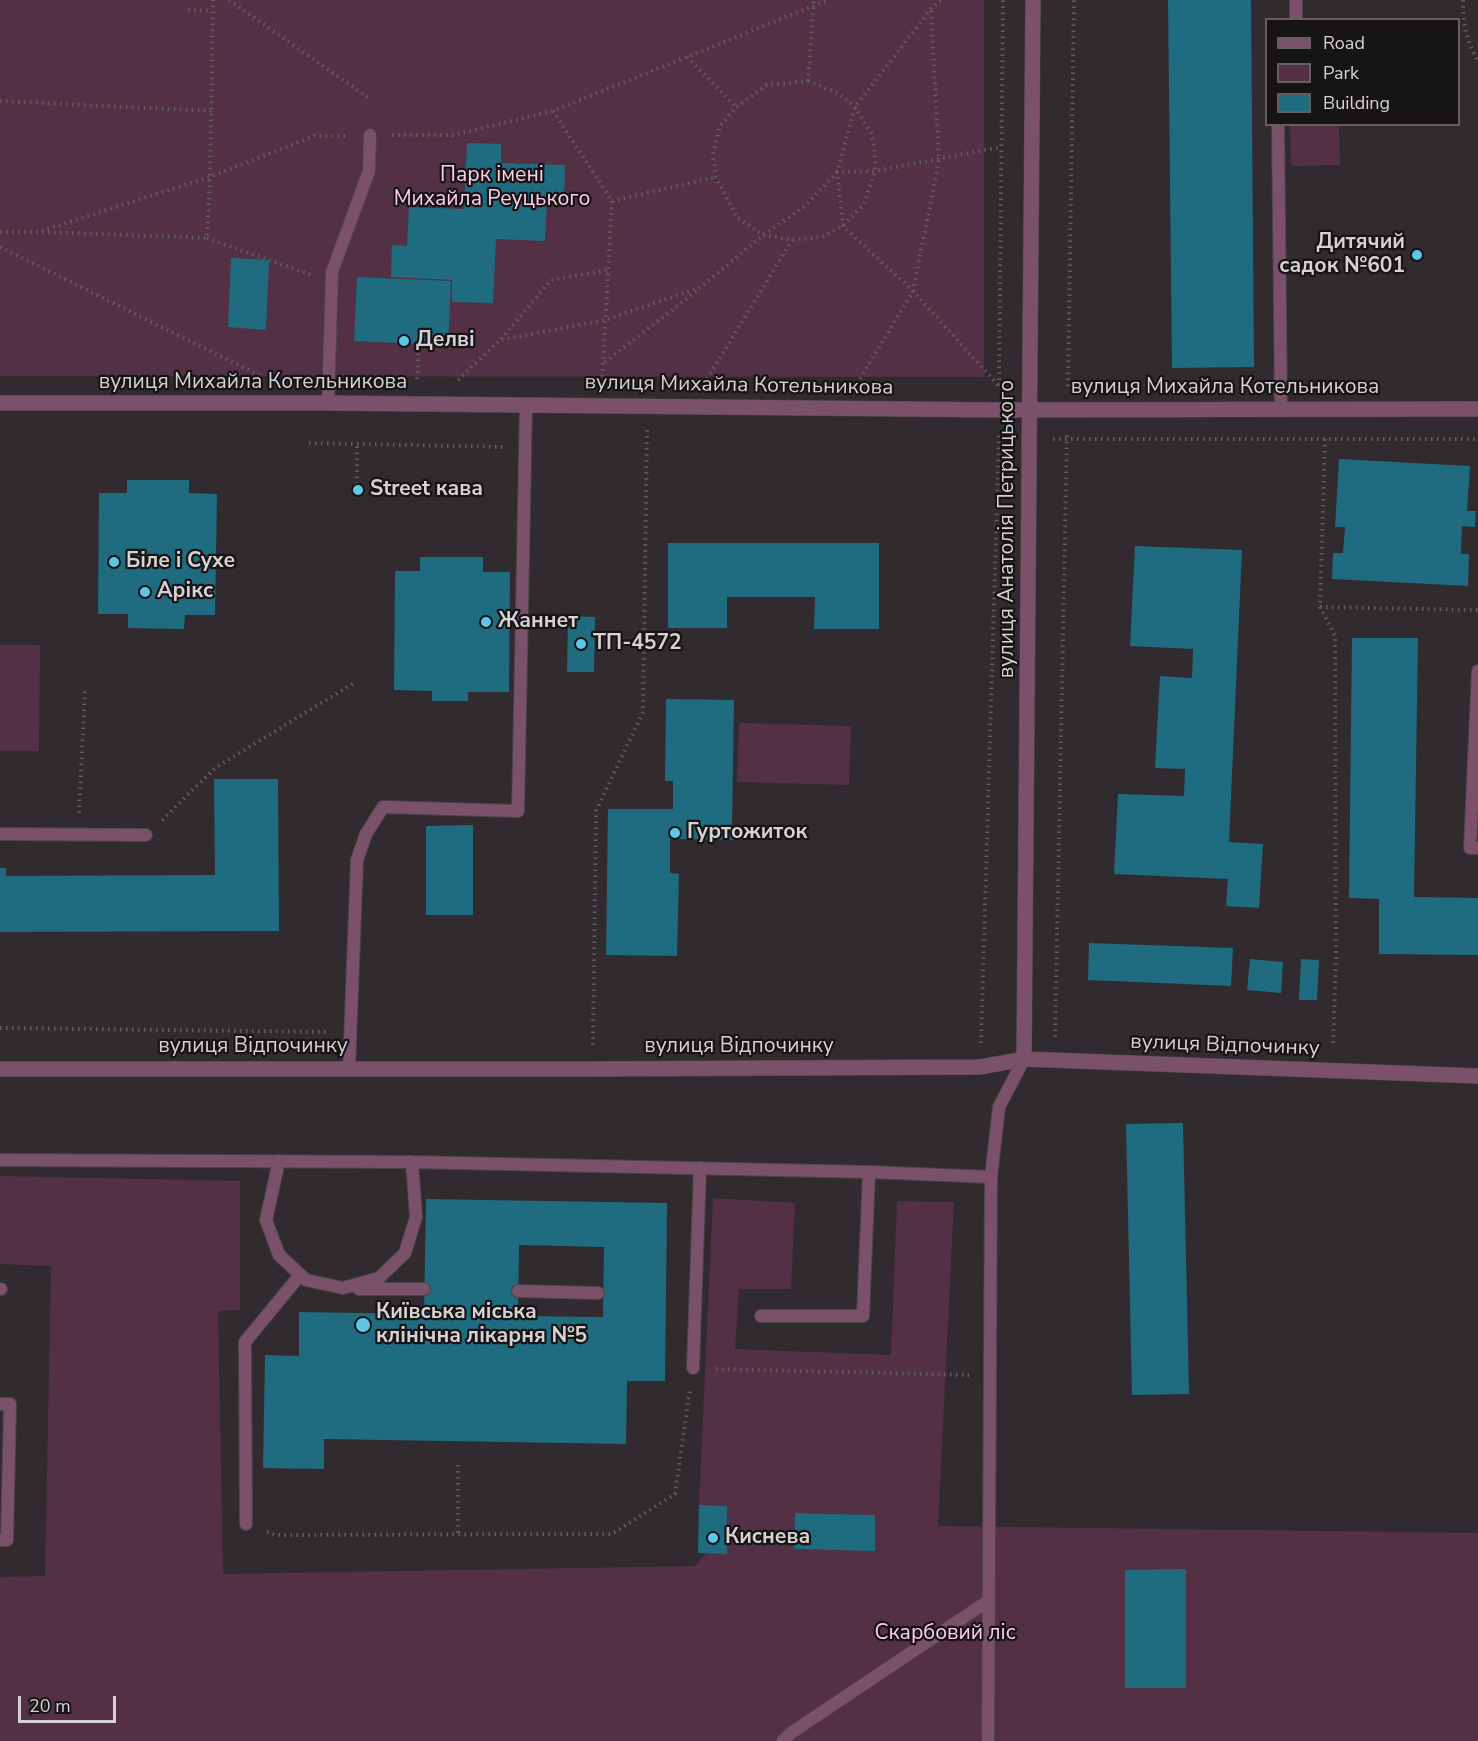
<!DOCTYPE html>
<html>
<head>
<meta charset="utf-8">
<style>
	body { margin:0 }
	#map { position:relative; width:1478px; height:1741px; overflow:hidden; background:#312a2e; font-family:"Nunito Sans",sans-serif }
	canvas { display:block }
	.legend { position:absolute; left:1265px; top:18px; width:195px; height:108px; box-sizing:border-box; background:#171415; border:2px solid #636061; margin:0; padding:8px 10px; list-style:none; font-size:18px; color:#d6d2d4 }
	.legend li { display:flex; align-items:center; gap:12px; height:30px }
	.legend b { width:30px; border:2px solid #636061 }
	.scale { position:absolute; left:18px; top:1696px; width:98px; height:27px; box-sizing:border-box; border:3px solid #d6d2d4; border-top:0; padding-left:8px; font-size:18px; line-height:21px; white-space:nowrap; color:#d6d2d4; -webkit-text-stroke:4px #171415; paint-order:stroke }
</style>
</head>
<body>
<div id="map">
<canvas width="1478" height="1741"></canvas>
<ul class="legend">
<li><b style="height:8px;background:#7a5168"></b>Road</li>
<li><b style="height:16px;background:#543045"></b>Park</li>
<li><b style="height:16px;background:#1f6b7f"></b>Building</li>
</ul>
<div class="scale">20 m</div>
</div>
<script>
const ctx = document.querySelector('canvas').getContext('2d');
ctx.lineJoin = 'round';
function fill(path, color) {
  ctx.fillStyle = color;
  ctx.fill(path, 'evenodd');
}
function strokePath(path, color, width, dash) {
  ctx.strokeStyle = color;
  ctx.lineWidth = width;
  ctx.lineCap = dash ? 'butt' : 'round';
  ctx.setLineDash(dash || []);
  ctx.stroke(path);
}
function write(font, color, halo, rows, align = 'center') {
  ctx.font = font + ' "Nunito Sans",sans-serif';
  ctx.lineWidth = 4.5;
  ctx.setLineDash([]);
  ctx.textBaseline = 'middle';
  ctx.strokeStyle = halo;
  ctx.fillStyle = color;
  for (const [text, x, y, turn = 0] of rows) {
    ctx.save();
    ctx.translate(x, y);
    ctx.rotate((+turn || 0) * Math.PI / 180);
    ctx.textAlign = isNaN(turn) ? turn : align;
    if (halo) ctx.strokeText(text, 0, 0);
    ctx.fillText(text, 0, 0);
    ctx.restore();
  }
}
fill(new Path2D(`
	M0,0H984V377L0,376Z
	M1290,125H1339L1340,165L1291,166Z
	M0,645H40L39,751H0Z
	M739,723L851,726L849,785L737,782Z
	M0,1176L240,1181V1310L218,1311L223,1574L695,1566L706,1553L727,1554V1506L699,1505L713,1198L795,1203L791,1289H739L735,1349L891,1355L897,1201L954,1202L938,1526L1478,1533V1741H0V1577L45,1576L51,1266L0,1264ZM795,1513L875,1515V1550L794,1549Z`), '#543045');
fill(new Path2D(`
	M1168,0H1251L1254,367L1172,368Z
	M467,143L501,144V163L565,165L564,201L547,200L545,241L496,239L493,303L452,302V280L391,277L392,245L407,246L409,207L464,209Z
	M231,258L269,260L266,330L228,327Z
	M357,277L451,281L448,345L354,341Z
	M1339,459L1470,466L1467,511H1476L1475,527L1462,526L1461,554H1469L1468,586L1332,579L1333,553H1343L1345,527H1335Z
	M127,480H189V493L217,494L215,615H185L184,629L128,628V614H98L99,493H127Z
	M668,543H879V629H814L815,597H727V628H668Z
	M1135,546L1242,550L1229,842L1263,844L1259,908L1226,906L1228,879L1114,874L1118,794L1184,796L1185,769L1155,768L1160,676L1192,678L1193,649L1130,646Z
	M420,557H483V572H510L509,692H468V701H432V691L394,690L395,571H420Z
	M568,616L595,617L594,672H567Z
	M1352,638H1418L1414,897L1478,898V955L1379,954V899L1349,898Z
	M666,699L734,700L732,827H742V840L670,839V873L679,874L677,956L606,955L608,809H673V781H665Z
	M214,779H278L279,931L0,932V868H6V876L215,875Z
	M473,825V915H426V826Z
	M1089,943L1233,948L1231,986L1088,980Z
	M1250,959L1283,962L1281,993L1247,990Z
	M1301,959L1319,960L1317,1000H1299Z
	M1183,1123L1189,1394L1132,1395L1126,1124Z
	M426,1199L667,1203L665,1381H627L626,1444L324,1439V1469L263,1468L265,1355L299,1356V1312L424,1314ZM519,1245L604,1247L603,1317L518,1316Z
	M699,1505L727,1506V1554L698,1553Z
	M795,1513L875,1515V1551L794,1549Z
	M1186,1569V1688H1125V1570Z`), '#1f6b7f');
const lane = new Path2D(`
	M1296,2V20
	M1278,124L1281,409
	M328,403L332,272L369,171L370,135
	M1478,671L1470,848H1478
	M0,834L146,835
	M349,1068L357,860L366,834L383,807L518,811L526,405
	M0,1160L412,1162L869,1172
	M279,1161L266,1220L279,1255L306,1280L343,1288L379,1278L405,1253L416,1217L412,1162
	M0,1289H1
	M359,1289H424
	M518,1291L598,1293
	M761,1316H863L869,1172L991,1177
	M693,1368L700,1168
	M0,1404H10L7,1540H0
	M246,1524L245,1342L300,1275
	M783,1741L791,1733L988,1601
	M988,1741L991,1177L999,1107L1024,1059`);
const street = new Path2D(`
	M0,403H328L999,410L1478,409
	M1024,1059L1033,0
	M0,1069H592L980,1067L1024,1059L1478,1076`);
strokePath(lane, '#4b4549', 14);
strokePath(street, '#4b4549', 16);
strokePath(new Path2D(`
	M229,0L370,99
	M1463,0C1463,22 1466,42 1478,60
	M188,10L212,11
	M687,57L736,107
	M808,81L838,93L855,107L871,133L875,152V171L864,204L843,226L822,237L792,240L763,235L737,217L716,177L713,154L720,126L736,107L767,85Z
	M808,81L814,0
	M0,101L211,111
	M553,111L612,201L602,383
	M392,135H453L553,111L828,0
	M612,201L716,177
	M0,232H38L210,177L314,136H348
	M42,232L207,238L210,177L213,0
	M207,238L311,275
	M0,247L263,377
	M501,339L551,280L608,270
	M605,362L698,290
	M417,379L419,344
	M458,380L500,340L605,320L701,287L763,235L804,207L837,172L855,107L931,9L941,0
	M704,384L792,240
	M857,384L913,291L939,160L931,10
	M998,385L913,291L843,226L837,172L875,171L1001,147
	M999,386L1003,0
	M1068,386L1074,0
	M1053,439H1478
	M1325,439L1320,607L1478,610
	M309,443L504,447
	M357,484V444
	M1320,607L1335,636L1336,958L1333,1046
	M79,813L85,691
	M162,820L215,768L354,683
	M0,1028L329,1032
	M1055,1037L1067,433
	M981,1043L999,433
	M593,1045L596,811L643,712L647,430
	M716,1369L969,1375
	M458,1465V1535
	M267,1532L276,1535L612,1534L675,1494L690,1389`), '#635d61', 4, [1.5, 4.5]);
strokePath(lane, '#7a5168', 12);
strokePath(street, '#7a5168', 15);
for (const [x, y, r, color] of [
	[1417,255,6,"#5cc7e7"],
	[404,341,6,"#5cc7e7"],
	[358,490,6,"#5cc7e7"],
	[114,562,6,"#5cc7e7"],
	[145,592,6,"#5cc7e7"],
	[486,622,6,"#5cc7e7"],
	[581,644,6,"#5cc7e7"],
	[675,833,6,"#5cc7e7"],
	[363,1325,8,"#5cc7e7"],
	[713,1538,6,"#5cc7e7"]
]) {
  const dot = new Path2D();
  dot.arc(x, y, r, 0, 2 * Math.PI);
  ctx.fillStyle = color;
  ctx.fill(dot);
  strokePath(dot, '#171415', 2);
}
write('21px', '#ffcde8', '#171415', [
	["Парк імені",492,176],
	["Михайла Реуцького",492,200],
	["Скарбовий ліс",945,1634]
]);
write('bold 21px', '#d6d2d4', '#171415', [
	["Дитячий",1405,243,"right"],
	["садок №601",1405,267,"right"],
	["Делві",416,341],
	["Street кава",370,490],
	["Біле і Сухе",126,562],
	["Арікс",157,592],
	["Жаннет",498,622],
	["ТП-4572",593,644],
	["Гуртожиток",687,833],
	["Київська міська",376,1313],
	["клінічна лікарня №5",376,1337],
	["Киснева",725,1538]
], 'left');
write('21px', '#d6d2d4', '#171415', [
	["вулиця Михайла Котельникова",253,383],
	["вулиця Михайла Котельникова",739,386,1],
	["вулиця Михайла Котельникова",1225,388],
	["вулиця Анатолія Петрицького",1008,529,-90],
	["вулиця Відпочинку",1225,1046,2],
	["вулиця Відпочинку",253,1047],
	["вулиця Відпочинку",739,1047]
]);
</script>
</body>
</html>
